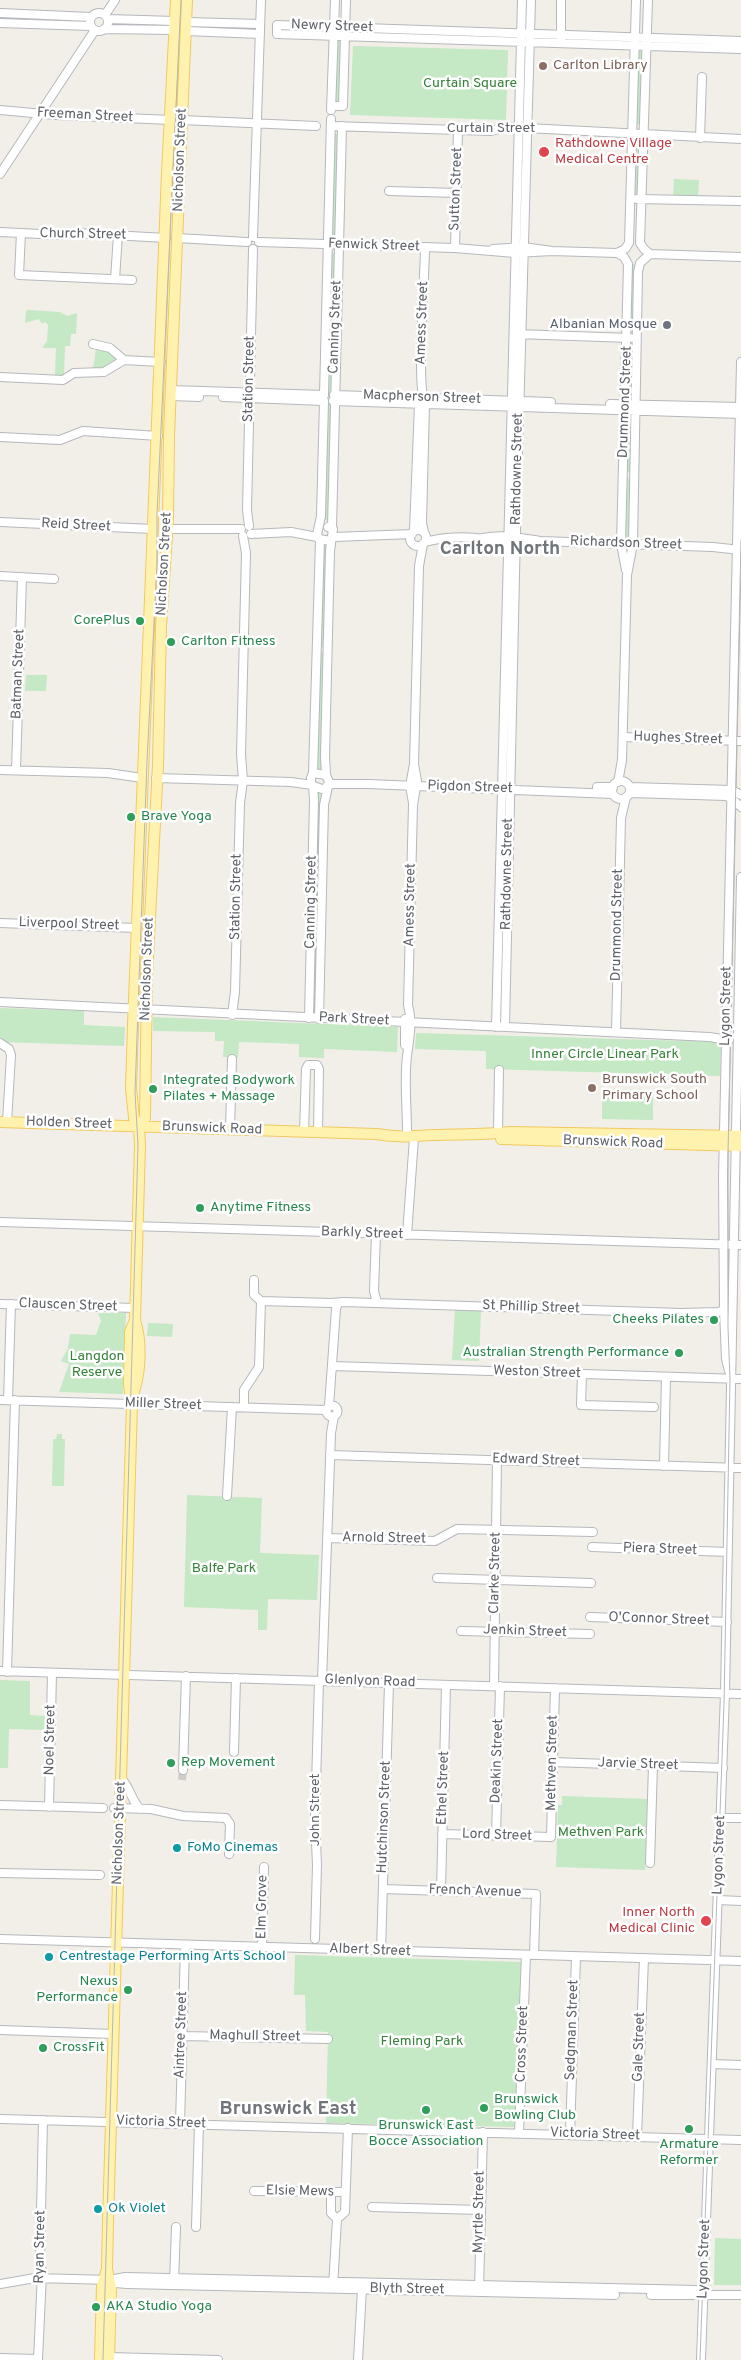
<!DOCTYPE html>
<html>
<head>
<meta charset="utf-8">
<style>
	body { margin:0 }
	canvas { display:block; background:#f1efe8 }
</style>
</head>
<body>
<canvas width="741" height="2360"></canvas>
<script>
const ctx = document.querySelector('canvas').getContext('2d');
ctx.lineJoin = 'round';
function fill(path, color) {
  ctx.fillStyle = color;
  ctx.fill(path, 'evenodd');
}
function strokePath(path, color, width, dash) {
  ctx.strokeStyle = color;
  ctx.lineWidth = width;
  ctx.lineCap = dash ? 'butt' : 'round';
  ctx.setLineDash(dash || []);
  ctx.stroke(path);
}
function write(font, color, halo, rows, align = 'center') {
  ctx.font = font + ' Overpass,sans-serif';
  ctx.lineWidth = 5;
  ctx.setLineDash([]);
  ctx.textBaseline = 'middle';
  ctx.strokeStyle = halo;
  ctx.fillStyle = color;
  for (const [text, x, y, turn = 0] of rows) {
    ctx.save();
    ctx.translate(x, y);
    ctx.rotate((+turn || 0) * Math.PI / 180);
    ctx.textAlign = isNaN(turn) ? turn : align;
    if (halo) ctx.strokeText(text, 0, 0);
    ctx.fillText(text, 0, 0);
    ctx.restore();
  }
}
fill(new Path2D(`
	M336,40H343L341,101H334Z
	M353,46L508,50L506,120L350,115Z
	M636,50H644L642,125L635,124Z
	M333,134H339L337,235H330Z
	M634,143H641L638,196L633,195Z
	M674,179L699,180L698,198L673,197Z
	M329,253H336L329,521L323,520Z
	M630,264H637L635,334H629Z
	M28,310L60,312L67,316L77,313L76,334H71L70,346H65L64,375H55L56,348H42L47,341L48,325L45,322L42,324L39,319L25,323L26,311Z
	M629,342H635L634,398H627Z
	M96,349L107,351L118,360L106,368L93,369Z
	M627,416L634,417L632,473L626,472Z
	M626,478H632L630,540H624Z
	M322,546L329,547L326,647H320Z
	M319,652L326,653L323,771L316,769Z
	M26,675H47L46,691H25Z
	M316,791L322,793L320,898H314Z
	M313,904H320L317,1009H311Z
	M0,1008L84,1011V1025L125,1027L124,1046L0,1042Z
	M153,1017L398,1027L397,1052L324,1049V1058L299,1057V1044L239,1042L238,1058L223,1057L224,1041H215V1032L153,1031Z
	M416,1033L721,1042L720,1076L486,1069V1051L415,1049Z
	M602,1089L653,1090V1120L602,1119Z
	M455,1310L481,1311L479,1361L452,1360Z
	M98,1313H126L123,1394L59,1392L69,1364L61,1361L68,1348L70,1334L96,1335L101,1321Z
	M148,1323L173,1324L172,1337L147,1336Z
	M57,1434H62V1439H65L64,1486H52L53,1439H56Z
	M187,1495L262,1498L260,1553L319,1555L317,1600L268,1599L267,1630H258V1610L184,1607Z
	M0,1680L30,1681V1715L45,1716V1730L9,1729L8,1768H0Z
	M562,1796L647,1799L645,1870L556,1867L558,1805H562Z
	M295,1955L521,1962L515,2127L326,2123L328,2032L306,2031L305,1995H294Z
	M715,2238L741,2239V2285H714Z`), '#c5e8c5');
strokePath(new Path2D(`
	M182,1780L183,1770`), '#ccccc8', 8, [8, 4]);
const minor = new Path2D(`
	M561,0V39
	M648,0L640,243L644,249L650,254
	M90 22a9 9 0 1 1 18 0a9 9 0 1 1-18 0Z
	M0,13L91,17
	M105,15L115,0
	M108,19L175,21
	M186,22L260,24
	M0,23L91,26
	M104,29L175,30
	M186,31L260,34
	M741,41L277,25V34L741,49
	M331,106H343L346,0
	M0,110L55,115L171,120
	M331,110L335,0
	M182,120L316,126
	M331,126L491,131L507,127L741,139
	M700,138L702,77
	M0,174L95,30
	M389,191L457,193
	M637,199L741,201
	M0,232L61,235L76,233L166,238
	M21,233L19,275L132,280
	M253,237L261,0
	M177,238L247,242
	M259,242L455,248L515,253L552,251
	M455,248L458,130
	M493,249L523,247L552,251L617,253
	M617,253L624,257L628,264L621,544L626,570
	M617,253L625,249L629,243L636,0
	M650,254L741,257
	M115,279L118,235
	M517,334L630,338
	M93,344L110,348L124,360L161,362
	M0,377L63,380L74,373L104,372L124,360
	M171,390L324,395L331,119
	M334,395L551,402
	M171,396L199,397
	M223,397L324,401L321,516L317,535L319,539L331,541
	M333,401L741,414
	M610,404L741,407
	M0,437L60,440L83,431L158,436
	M0,522L153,529
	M249,526L247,510L253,249
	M332,528L342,126
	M167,529H241
	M410 538a8 8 0 1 1 16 0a8 8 0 1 1-16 0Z
	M414,531L419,404L421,399
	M424,532L422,523L425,404C416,386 425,275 425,247
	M251,534L291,532L317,537
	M334,537L412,534
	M483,538C504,534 520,538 540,541L713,547L740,550
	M425,542C443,537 466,536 484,539C501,541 515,546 532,543
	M0,576L54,579
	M623,737L741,741
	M0,770L108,773L142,778
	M16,770L22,577
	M313,773L320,540
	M326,775L325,757L330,551L333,529L328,527
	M156,778L291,782L312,785
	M612 790a9 9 0 1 1 18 0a9 9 0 1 1-18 0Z
	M618,782L622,760L627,575L633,544L638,272L640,263L650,254
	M327,786L333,784H368L613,794
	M597,787H613
	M630,787L732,790L741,795
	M631,793L726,796L731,798L741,807
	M413,803L410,786L414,764L419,566L423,544
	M0,923L137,928
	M0,1002L709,1037L729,1040
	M232,1015L235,992L240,803L243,781L241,754L246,553L243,536
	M309,1018L314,800L313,786
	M319,1019L324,805L329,782L326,775L313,773L311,778V785L322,789H326
	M496,1027L522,0
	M505,1027L517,486L531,0
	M616,1032L621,818L626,797
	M0,1043L9,1049L11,1055L7,1122
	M405,1045V1019
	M230,1129L232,1059
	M407,1131C407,1106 404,1081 407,1056C409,1039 413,1023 408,1005L413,805L417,781L414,764
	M304,1132L306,1069L308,1065H317L319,1069L318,1132
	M498,1133L499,1070
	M0,1222C247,1230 494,1236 741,1245
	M376,1233L374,1291L377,1303
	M407,1235L414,1138
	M254,1280V1295L261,1301
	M261,1301L331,1303L344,1302L681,1313L718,1312L724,1310
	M0,1304L135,1308
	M333,1366L741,1379
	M729,1371L726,1359L724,1310L723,1177L741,362
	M582,1374L581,1405L654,1407
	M0,1400L326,1410
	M8,1400L11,1304
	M326.5 1411a5.5 5.5 0 1 1 11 0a5.5 5.5 0 1 1-11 0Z
	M329,1406L336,1309L338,1303
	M244,1407V1390L259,1367L261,1301
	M330,1455L741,1468
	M664,1466L666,1377
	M227,1496L232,1407
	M327,1538L435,1541L457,1529L593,1532
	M592,1547L728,1552
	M437,1578L591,1583
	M590,1617L727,1622
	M461,1631L590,1634
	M0,1671L741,1694
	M7,1672L15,1400
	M322,1681L331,1433L334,1416
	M494,1686L497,1460
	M234,1752L236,1678
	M552,1762L723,1768
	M183,1770L186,1676
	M121,1778C130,1787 131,1800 140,1809
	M0,1805L103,1808
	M49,1807L52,1673
	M114,1808L151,1809L183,1816L226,1818L230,1824L229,1854
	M721,1818H741
	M442,1834L551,1837L555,1688
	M496,1836L500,1686
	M650,1863L653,1765
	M0,1873L100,1875
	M383,1889L536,1894L534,1955
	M441,1891L446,1685
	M718,1900L741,1901
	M0,1939L741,1961
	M315,1939L317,1865L315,1819L319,1681
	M262,1948L264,1867
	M381,1951L389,1683
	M0,2030L114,2034
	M182,2036L328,2039
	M712,2064L741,2065
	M0,2119L741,2140
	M180,2124L185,1946
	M519,2133L526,1955
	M570,2134L576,1957
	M637,2136L644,1958
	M254,2191L345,2192
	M331,2192V2213L337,2219
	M372,2207L480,2210
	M196,2227L199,2124
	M110,2280L115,2283L127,2284L615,2295
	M174,2283L176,2227
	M0,2284L35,2278L110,2280L125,2277L696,2290L704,2294
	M333,2287L337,2219L345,2212L348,2128
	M479,2290L483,2132
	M651,2295H741
	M109,2357L218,2360
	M0,2358L38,2359
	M38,2360L42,2273L40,2259L43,2120
	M358,2360L362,2289
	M701,2360L725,1693L741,877`);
const major = new Path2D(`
	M0,1122L376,1134C400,1138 410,1136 434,1135C459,1134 484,1135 509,1132L741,1136
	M139,1127L145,1118L147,976L158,765L161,626L168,520L169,435L187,0
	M501,1139L741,1146
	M132,1397C141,1375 142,1342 135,1320L140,1145L139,1127L134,1118L131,1088L133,1025L167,173L176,0
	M100,2360L102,2286L107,2269
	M109,2360L111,2288L107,2269L108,2223L132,1404L129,1385L130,1332L135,1320`);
strokePath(minor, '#b5b8bc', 10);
strokePath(major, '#f2c960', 12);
strokePath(minor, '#fff', 8);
strokePath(major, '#fff2af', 10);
strokePath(new Path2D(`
	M103,2360L138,1145L135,1092L147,761L157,564V514L181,0
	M700,2360L724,1704L730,1379L728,1328V1154L741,540`), '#b6b7b8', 1);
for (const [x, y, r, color] of [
	[543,66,5,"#8d6e63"],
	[544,152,6,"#e0444e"],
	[667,325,5,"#6b7280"],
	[140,621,5,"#2e9e5b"],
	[171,642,5,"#2e9e5b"],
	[131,817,5,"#2e9e5b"],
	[592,1088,5,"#8d6e63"],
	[153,1089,5,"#2e9e5b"],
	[200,1208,5,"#2e9e5b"],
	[714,1320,5,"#2e9e5b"],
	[679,1353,5,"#2e9e5b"],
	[171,1763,5,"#2e9e5b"],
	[177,1848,5,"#0f9aa8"],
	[706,1921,6,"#e0444e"],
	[49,1957,5,"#0f9aa8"],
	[128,1990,5,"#2e9e5b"],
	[43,2048,5,"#2e9e5b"],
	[484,2108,5,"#2e9e5b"],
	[426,2110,5,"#2e9e5b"],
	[689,2129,5,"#2e9e5b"],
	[98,2209,5,"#0f9aa8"],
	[96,2307,5,"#2e9e5b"]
]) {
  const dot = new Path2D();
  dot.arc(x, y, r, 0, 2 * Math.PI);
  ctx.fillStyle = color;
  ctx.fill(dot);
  strokePath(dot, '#fff', 2);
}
write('14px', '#5f6368', '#fff', [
	["Newry Street",332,27,2],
	["Freeman Street",85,116,3],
	["Curtain Street",491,129],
	["Nicholson Street",181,160,-88],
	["Sutton Street",457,189,-88],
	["Church Street",83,235,1],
	["Fenwick Street",374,246,2],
	["Amess Street",423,323,-88],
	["Canning Street",336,327,-88],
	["Station Street",250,379,-89],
	["Macpherson Street",422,398,2],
	["Drummond Street",626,402,-88],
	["Rathdowne Street",518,469,-89],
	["Reid Street",76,526,3],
	["Richardson Street",626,544,2],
	["Nicholson Street",165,564,-87],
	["Batman Street",19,674,-88],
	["Hughes Street",678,739,2],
	["Pigdon Street",470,788,2],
	["Rathdowne Street",508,874,-89],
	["Station Street",237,897,-89],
	["Canning Street",312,902,-89],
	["Amess Street",411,905,-89],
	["Liverpool Street",69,925,2],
	["Drummond Street",618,925,-89],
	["Nicholson Street",148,969,-88],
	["Lygon Street",727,1006,-89],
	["Park Street",354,1020,3],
	["Holden Street",69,1124,2],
	["Brunswick Road",212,1129,2],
	["Brunswick Road",613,1143,2],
	["Barkly Street",362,1234,2],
	["Clauscen Street",68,1306,2],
	["St Phillip Street",531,1308,2],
	["Weston Street",537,1373,2],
	["Miller Street",163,1405,2],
	["Edward Street",536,1461,2],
	["Arnold Street",384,1539,1],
	["Piera Street",660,1550,2],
	["Clarke Street",496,1573,-89],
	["O'Connor Street",659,1620,2],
	["Jenkin Street",525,1632,2],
	["Glenlyon Road",370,1682,2],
	["Noel Street",51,1740,-89],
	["Deakin Street",498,1761,-88],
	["Methven Street",553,1763,-89],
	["Jarvie Street",638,1765,2],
	["Ethel Street",444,1788,-88],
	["John Street",316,1810,-90],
	["Hutchinson Street",385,1817,-88],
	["Nicholson Street",120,1833,-88],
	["Lord Street",497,1836,2],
	["Lygon Street",720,1855,-88],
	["French Avenue",475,1892,2],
	["Elm Grove",263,1907,-89],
	["Albert Street",370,1951,2],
	["Sedgman Street",573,2030,-88],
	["Aintree Street",182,2035,-88],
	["Maghull Street",255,2037,1],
	["Cross Street",523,2044,-88],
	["Gale Street",640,2047,-88],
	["Victoria Street",161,2123,2],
	["Victoria Street",595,2135,2],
	["Elsie Mews",300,2192,1],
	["Myrtle Street",480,2212,-89],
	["Ryan Street",41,2247,-89],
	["Lygon Street",705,2259,-88],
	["Blyth Street",407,2290,1]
]);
write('14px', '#785e54', '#fff', [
	["Carlton Library",553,66],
	["Brunswick South",602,1080],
	["Primary School",602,1096]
], 'left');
write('14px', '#348238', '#fff', [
	["Curtain Square",470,84],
	["Inner Circle Linear Park",605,1055],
	["Langdon",97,1357],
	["Reserve",97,1373],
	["Balfe Park",224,1569],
	["Methven Park",601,1833],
	["Fleming Park",422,2042]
]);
write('14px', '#be3a42', '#fff', [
	["Rathdowne Village",555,144],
	["Medical Centre",555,160],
	["Inner North",695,1913,"right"],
	["Medical Clinic",695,1929,"right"]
], 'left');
write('14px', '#5b616d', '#fff', [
	["Albanian Mosque",657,325]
], 'right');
write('14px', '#27864d', '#fff', [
	["CorePlus",130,621,"right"],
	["Carlton Fitness",181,642],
	["Brave Yoga",141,817],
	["Integrated Bodywork",163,1081],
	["Pilates + Massage",163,1097],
	["Anytime Fitness",210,1208],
	["Cheeks Pilates",704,1320,"right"],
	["Australian Strength Performance",669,1353,"right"],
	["Rep Movement",181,1763],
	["Nexus",118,1982,"right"],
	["Performance",118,1998,"right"],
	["CrossFit",53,2048],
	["Brunswick",494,2100],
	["Bowling Club",494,2116],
	["Brunswick East",426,2126,"center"],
	["Bocce Association",426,2142,"center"],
	["Armature",689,2145,"center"],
	["Reformer",689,2161,"center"],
	["AKA Studio Yoga",106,2307]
], 'left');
write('14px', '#0d838f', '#fff', [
	["FoMo Cinemas",187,1848],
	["Centrestage Performing Arts School",59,1957],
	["Ok Violet",108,2209]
], 'left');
write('bold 19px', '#70757a', '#fff', [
	["Carlton North",500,550],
	["Brunswick East",288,2110]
]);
</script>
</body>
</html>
